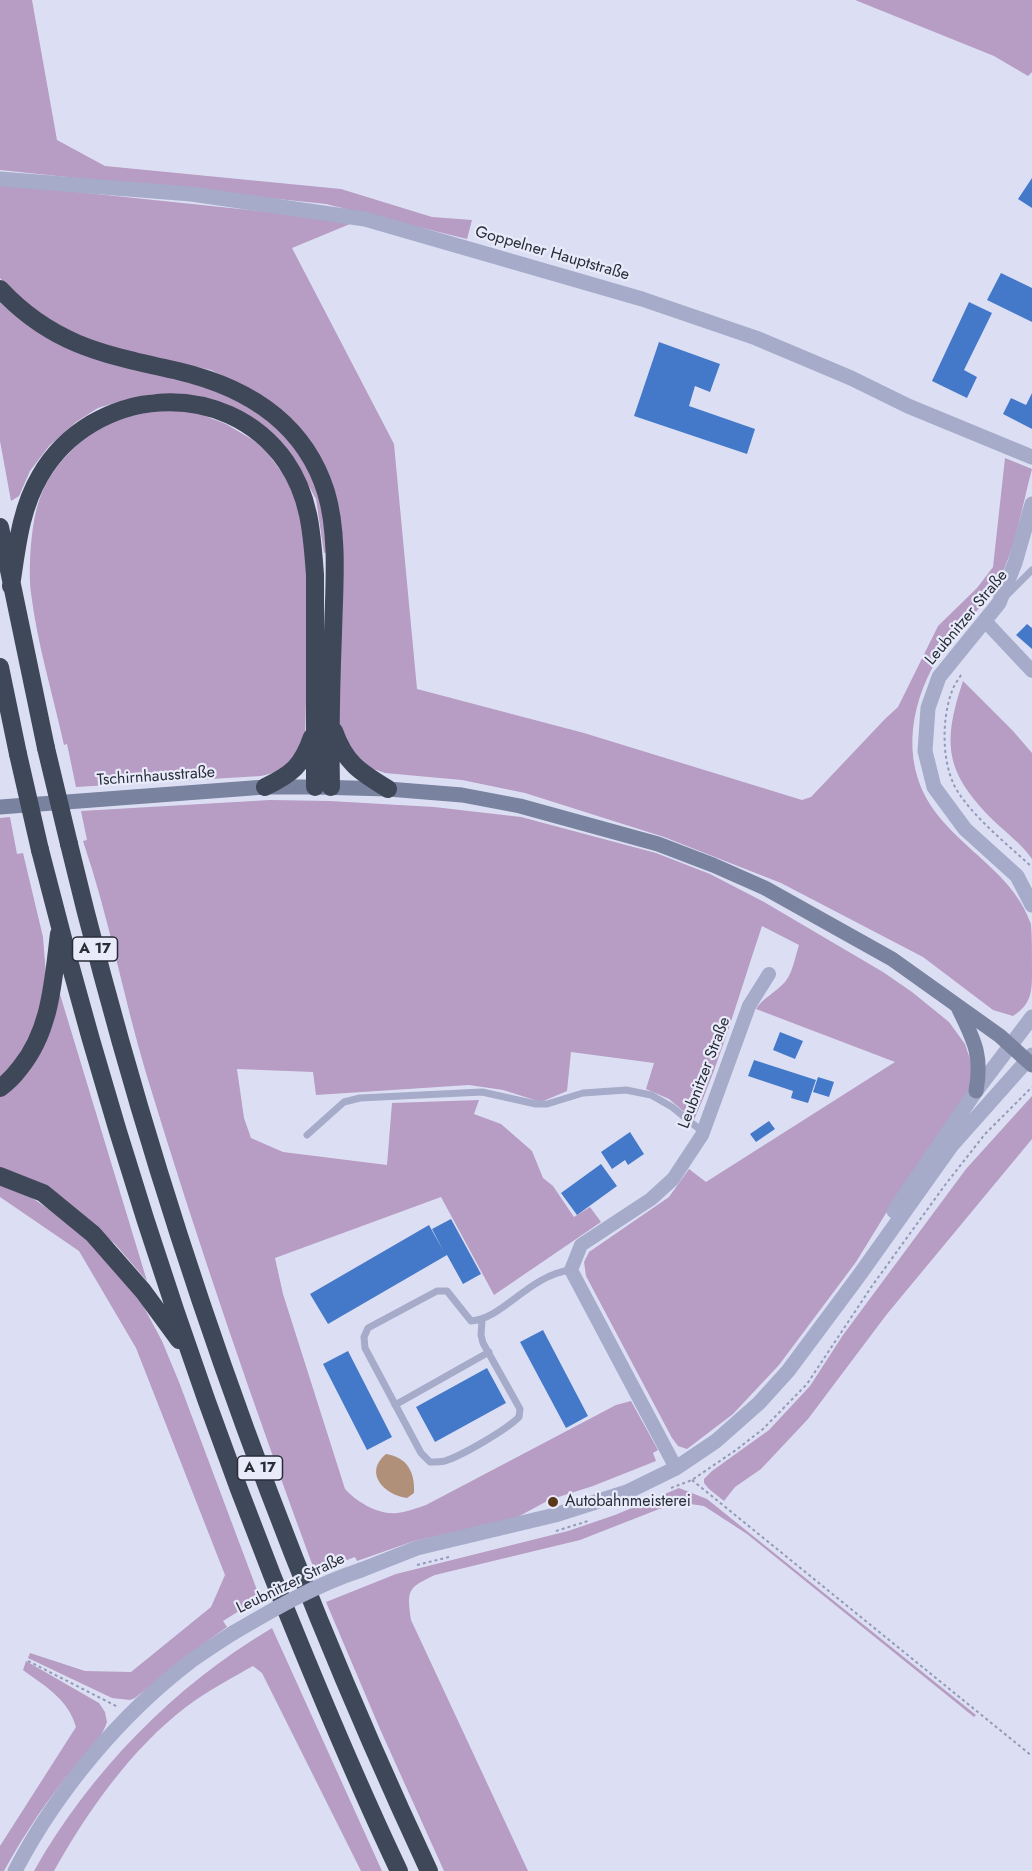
<!DOCTYPE html>
<html>
<head>
<meta charset="utf-8">
<style>
	body { margin:0 }
	canvas { display:block; background:#dcdff3 }
</style>
</head>
<body>
<canvas width="1032" height="1871"></canvas>
<script>
const ctx = document.querySelector('canvas').getContext('2d');
ctx.lineJoin = 'round';
function fill(path, color) {
  ctx.fillStyle = color;
  ctx.fill(path, 'evenodd');
}
function strokePath(path, color, width, dash) {
  ctx.strokeStyle = color;
  ctx.lineWidth = width;
  ctx.lineCap = dash ? 'butt' : 'round';
  ctx.setLineDash(dash || []);
  ctx.stroke(path);
}
function write(font, color, halo, rows, align = 'center') {
  ctx.font = font + ' Jost,sans-serif';
  ctx.lineWidth = 4.5;
  ctx.setLineDash([]);
  ctx.textBaseline = 'middle';
  ctx.strokeStyle = halo;
  ctx.fillStyle = color;
  for (const [text, x, y, turn = 0] of rows) {
    ctx.save();
    ctx.translate(x, y);
    ctx.rotate((+turn || 0) * Math.PI / 180);
    ctx.textAlign = isNaN(turn) ? turn : align;
    if (halo) ctx.strokeText(text, 0, 0);
    ctx.fillText(text, 0, 0);
    ctx.restore();
  }
}
fill(new Path2D(`
	M0,0H32L57,140L105,166L341,189L432,217L472,220L467,239L326,204L0,170Z
	M855,0H1032V72L1028,76L994,56Z
	M0,184L298,215L350,224L292,248L394,444L417,689L584,733L802,800L811,797L885,719L898,707L938,626L977,588L993,567L1005,458L1032,469C1022,506 1016,548 998,582C988,602 975,612 960,628C925,667 901,726 918,779C938,841 1010,863 1031,924C1032,937 1032,956 1032,970C1032,991 1032,1004 1013,1016L993,1010L923,957L781,883L664,837L525,793L462,780L385,773L365,766L342,739L337,716L332,491L242,386L211,370L109,348L54,324L14,295L0,278Z
	M0,300L43,336L209,385L255,408L294,442L321,494L327,552L324,553L316,499L293,457L280,441L265,427L208,400L183,394H153L124,400L98,408L76,422L49,446L30,471L19,496L11,501L0,441Z
	M158,410L192,411L226,424L253,440L266,451L284,475L300,507L309,582L305,740C296,762 284,771 261,776L76,787L67,744L64,745C53,695 37,643 31,593C28,569 31,521 40,498C50,469 78,439 106,425C122,417 140,414 158,410Z
	M963,681L1013,731L1032,753V859C1021,843 1006,833 993,820C945,772 942,744 963,681Z
	M270,800L330,801L434,807L521,817L656,853L710,874L764,902L883,972L912,992L949,1022L965,1044L971,1062L972,1080L967,1096L899,1192L856,1262L779,1365L733,1414L687,1449L678,1446L672,1438L586,1276L584,1262L589,1252L669,1197L689,1169L706,1182L895,1062L756,1009C763,998 776,992 785,982C793,972 795,957 799,945L762,926C740,991 722,1057 694,1120L669,1099L646,1089L654,1063L571,1052L567,1091L541,1102L503,1090L469,1085L316,1095L313,1072L237,1069L244,1118L251,1138L283,1152L387,1165L392,1103L479,1100L474,1114L501,1124L532,1151L543,1178L553,1186L574,1217L590,1207L601,1222L494,1295L441,1197L275,1258L283,1294L345,1489C357,1502 378,1515 397,1513C407,1512 417,1508 426,1505L616,1405L631,1401L658,1450L653,1453L656,1461L593,1486L549,1500L514,1519L414,1541L357,1561L355,1557L315,1572C254,1407 197,1241 146,1073C123,996 109,917 83,841L87,840L81,811Z
	M10,817L17,854L23,853L43,937L47,988L29,1046L0,1079V818Z
	M59,991L147,1281L115,1244L67,1202L0,1168V1096L43,1047L53,1024Z
	M1032,1096V1139L887,1314L808,1419L761,1469L735,1487L724,1501L709,1489L704,1483V1479L712,1471L769,1430L810,1386L843,1335L966,1169Z
	M0,1182L23,1192L74,1226L139,1298L162,1341L179,1382L260,1598L223,1621L227,1627L188,1655L135,1698L130,1700L112,1698L28,1658L30,1653L85,1671L131,1672L211,1607L225,1575L136,1348L79,1251L0,1197Z
	M679,1488L707,1499L976,1715L974,1717L747,1534L704,1506L677,1502L580,1540L435,1575C407,1588 407,1590 411,1620L528,1871H444L380,1729L326,1602L396,1574L568,1531L615,1515Z
	M272,1628L382,1871H361L262,1673L253,1666C230,1679 207,1691 186,1707C132,1748 87,1812 54,1871H34C90,1772 174,1686 272,1628Z
	M26,1661L99,1703L105,1712L107,1722C100,1744 77,1763 63,1781C41,1809 21,1840 4,1871H0V1846L76,1727C68,1699 46,1687 23,1670Z`), '#b79cc3');
fill(new Path2D(`
	M386,1454C407,1457 415,1472 414,1493L407,1498C384,1495 363,1473 386,1454Z`), '#b1907a');
fill(new Path2D(`
	M1032,178V208L1018,199Z
	M1001,273L1032,288V322L987,300Z
	M969,302L992,313L964,370L977,377L967,398L932,381Z
	M659,342L720,364L710,392L695,386L689,406L755,429L747,454L634,416Z
	M1032,393V429L1003,414L1011,398L1026,405Z
	M1027,624L1032,628V649L1016,635Z
	M780,1032L803,1041L795,1059L773,1050Z
	M754,1060L816,1080L808,1103L791,1098L793,1091L748,1076Z
	M818,1077L834,1082L829,1097L813,1092Z
	M769,1121L775,1129L756,1142L750,1134Z
	M630,1132L644,1154L628,1165L625,1160L612,1169L601,1152Z
	M601,1164L617,1186L577,1215L561,1193Z
	M451,1219L481,1274L463,1284L447,1255L328,1324L310,1294L429,1225L444,1252L432,1229Z
	M543,1330L588,1416L566,1428L520,1342Z
	M348,1351L392,1437L367,1450L323,1364Z
	M487,1368L506,1403L435,1442L416,1407Z`), '#4479ca');
strokePath(new Path2D(`
	M961,675C958,680 954,685 952,691C941,720 941,769 960,795C979,822 1007,844 1032,867
	M692,1480L1032,1756
	M671,1488L692,1480L736,1450L763,1429L807,1384L872,1286L945,1185L985,1134L1032,1087
	M556,1531L588,1521
	M417,1565L449,1557
	M28,1661L118,1707`), '#929ab8', 2, [3, 3]);
strokePath(new Path2D(`
	M1007,595L1032,570
	M307,1135L344,1102L360,1098L482,1092L536,1104H547L583,1093L626,1090L651,1095L672,1107L703,1132
	M482,1320L481,1335L483,1343L520,1409L519,1417C506,1430 463,1455 445,1461C440,1462 435,1462 430,1462L421,1453L365,1348L364,1337L368,1328L437,1291H447L471,1321C503,1319 529,1275 571,1270
	M395,1405L489,1352`), '#a5abc9', 7);
strokePath(new Path2D(`
	M985,621L1032,671
	M676,1468L571,1270L581,1245L651,1199L673,1179L702,1135L749,1006L769,974`), '#a5abc9', 14);
strokePath(new Path2D(`
	M0,179L191,194L365,219L642,299L756,338L851,378L908,406L1032,457
	M1032,504L1015,563L999,603L939,677L928,708L925,751L934,787L965,829L1017,876L1032,905
	M894,1211L976,1091L1032,1017
	M361,1570L417,1548L555,1515L627,1492L676,1468L716,1441L759,1403L788,1371L858,1277L952,1145L1032,1055
	M15,1871C56,1792 120,1715 191,1661C205,1651 219,1642 233,1633`), '#a5abc9', 15);
strokePath(new Path2D(`
	M0,807L265,787H315L388,789L462,795L520,806L658,844L713,865L765,888L892,959L1000,1036L1032,1065
	M958,1007C973,1039 983,1054 976,1091`), '#79839f', 15);
strokePath(new Path2D(`
	M0,289C53,346 107,355 178,371C246,387 304,422 326,492C339,535 334,588 333,633C331,684 330,736 331,787
	M0,527L46,748
	M11,586C17,548 20,510 40,476C92,386 225,375 286,462C310,497 312,534 315,575V787
	M0,667L18,754
	M334,731C345,763 360,772 388,789
	M265,787C292,774 302,766 312,737
	M69,844C154,1197 275,1541 429,1871
	M40,850C102,1096 179,1339 272,1575C312,1675 353,1774 399,1871
	M0,1088C8,1082 14,1076 20,1068C51,1030 53,981 59,934
	M0,1176L43,1193L93,1234L143,1291L179,1340`), '#3f4859', 18);
strokePath(new Path2D(`
	M233,1633C274,1609 315,1585 361,1570`), '#a5abc9', 15);
strokePath(new Path2D(`
	M46,748L69,844
	M18,754L40,850`), '#3f4859', 18);
for (const [x, y, r, color] of [
	[553,1502,6,"#5b371c"]
]) {
  const dot = new Path2D();
  dot.arc(x, y, r, 0, 2 * Math.PI);
  ctx.fillStyle = color;
  ctx.fill(dot);
  strokePath(dot, '#e9ebfa', 2);
}
for (const [x, y, w] of [
	[95,949,45],
	[260,1468,45]
]) {
  const box = new Path2D();
  box.roundRect(x - w / 2, y - 12, w, 24, 4.5);
  ctx.fillStyle = '#e9ebfa';
  ctx.fill(box);
  strokePath(box, '#282d38', 1.5);
}
write('bold 15px', '#282d38', null, [
	["A 17",95,949],
	["A 17",260,1468]
]);
write('16px', '#282d38', '#e9ebfa', [
	["Goppelner Hauptstraße",552,254,16],
	["Leubnitzer Straße",967,618,-50],
	["Tschirnhausstraße",156,777,-4],
	["Leubnitzer Straße",705,1073,-69],
	["Leubnitzer Straße",291,1584,-26]
]);
write('16px', '#282d38', '#e9ebfa', [
	["Autobahnmeisterei",565,1502]
], 'left');
</script>
</body>
</html>
